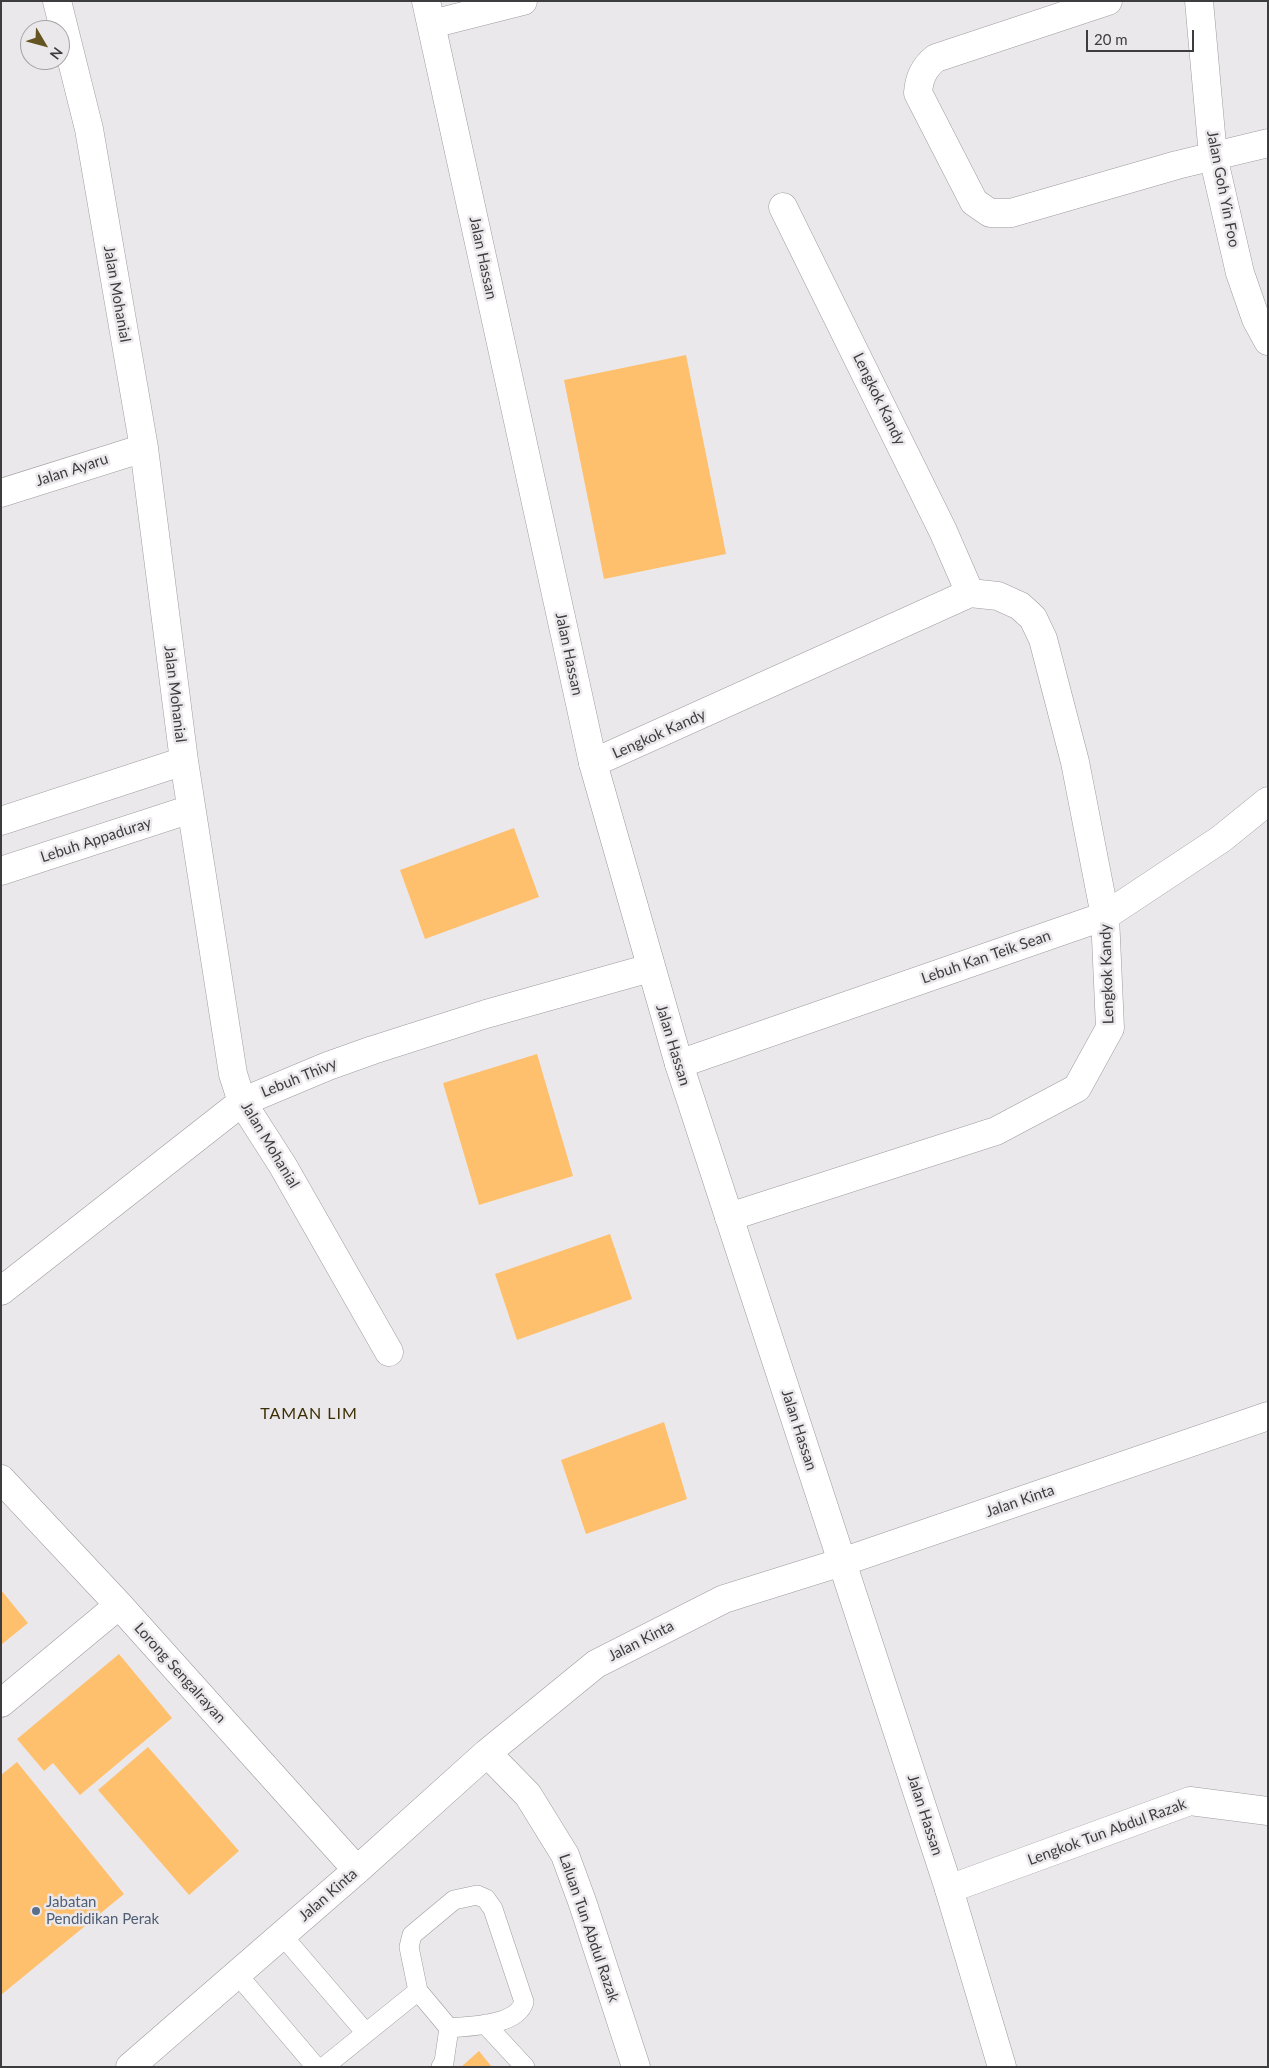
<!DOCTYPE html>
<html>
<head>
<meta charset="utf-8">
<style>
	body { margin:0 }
	#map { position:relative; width:1269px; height:2068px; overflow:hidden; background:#ebe8ec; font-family:Lato,sans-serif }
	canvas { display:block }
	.frame { position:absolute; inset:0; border:2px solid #3d3c3e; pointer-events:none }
	.north { position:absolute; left:20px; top:20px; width:50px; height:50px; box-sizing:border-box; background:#ebe8ec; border:1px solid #a5a3a6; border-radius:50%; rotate:127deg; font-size:14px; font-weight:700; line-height:20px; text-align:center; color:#3d3c3e }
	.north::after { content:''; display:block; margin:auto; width:18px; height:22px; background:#645421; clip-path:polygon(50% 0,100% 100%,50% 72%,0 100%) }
	.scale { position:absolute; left:1086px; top:30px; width:108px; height:22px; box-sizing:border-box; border:2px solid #3d3c3e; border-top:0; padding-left:6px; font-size:15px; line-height:18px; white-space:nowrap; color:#3d3c3e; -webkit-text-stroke:4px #ebe8ec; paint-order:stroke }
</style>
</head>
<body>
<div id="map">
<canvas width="1269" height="2068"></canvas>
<div class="frame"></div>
<div class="north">N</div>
<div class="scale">20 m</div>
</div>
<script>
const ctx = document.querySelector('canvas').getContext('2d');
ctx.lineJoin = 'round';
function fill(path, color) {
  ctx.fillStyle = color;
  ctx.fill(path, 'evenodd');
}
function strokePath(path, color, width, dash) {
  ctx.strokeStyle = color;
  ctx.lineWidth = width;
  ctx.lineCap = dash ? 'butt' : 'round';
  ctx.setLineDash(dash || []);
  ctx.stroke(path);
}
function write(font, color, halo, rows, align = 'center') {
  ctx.font = font + ' Lato,sans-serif';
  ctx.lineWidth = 5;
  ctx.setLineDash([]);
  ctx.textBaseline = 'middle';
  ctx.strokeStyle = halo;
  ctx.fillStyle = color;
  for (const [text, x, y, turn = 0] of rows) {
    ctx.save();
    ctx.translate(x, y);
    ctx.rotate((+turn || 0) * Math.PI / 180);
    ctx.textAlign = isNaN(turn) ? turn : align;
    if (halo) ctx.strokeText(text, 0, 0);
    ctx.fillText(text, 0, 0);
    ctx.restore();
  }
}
fill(new Path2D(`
	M686,355L726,554L604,579L564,380Z
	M514,828L539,897L425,939L400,870Z
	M537,1054L573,1176L479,1205L443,1083Z
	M610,1234L632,1299L517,1340L495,1274Z
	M664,1422L687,1499L586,1534L561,1460Z
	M1,1590L28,1623L1,1645Z
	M119,1654L172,1718L80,1795L53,1763L44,1771L17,1739Z
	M148,1747L239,1851L189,1895L98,1790Z
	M17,1762L124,1894L1,1995V1775Z
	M479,2051L492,2067H461Z`), '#fec06c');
const lane = new Path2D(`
	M477,1895L486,1899L493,1909L524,2002C517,2026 470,2026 449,2028L418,1991L409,1947L412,1935L454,1900Z
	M282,1935L366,2033
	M237,1974L316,2067
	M485,2024L525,2067
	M324,2067L418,1991
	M441,2067L444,2062L449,2028`);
const street = new Path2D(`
	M57,1L89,129L144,448L184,761L233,1074L242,1102L283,1166L389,1352
	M1108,1L936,58C924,67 919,78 918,93L974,202L990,213H1011L1177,165L1268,143
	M1199,1L1213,156L1240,273L1256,319L1268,341
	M432,24L523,1
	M783,207L943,531L970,593
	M1,493L144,448
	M593,763L970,593L998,596L1020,606L1033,618L1043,639L1075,762L1105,916L1110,1028L1077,1088L996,1131L729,1217
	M1,821L184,761
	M1,871L191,809
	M679,1064L1105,916L1221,839L1268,801
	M1,1291L242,1102L328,1066L373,1050L486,1014L650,968
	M1,1479L119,1605L357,1870
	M1,1703L119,1605
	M487,1753L528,1795L565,1855L583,1904L636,2067
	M949,1889L1190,1801L1268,1811
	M130,2067L357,1870L487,1753L596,1664L724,1599L842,1562L1268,1416`);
const secondary = new Path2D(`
	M426,1L593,763L679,1064L949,1889L1002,2067`);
strokePath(lane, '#9e9b9f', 20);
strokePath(street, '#9e9b9f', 29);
strokePath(secondary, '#9e9b9f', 29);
strokePath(lane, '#fff', 19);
strokePath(street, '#fff', 28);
strokePath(secondary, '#fff', 28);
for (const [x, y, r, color] of [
	[36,1911,5,"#5c6f8a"]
]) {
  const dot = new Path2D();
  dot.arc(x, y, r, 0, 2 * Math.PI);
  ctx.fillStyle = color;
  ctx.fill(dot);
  strokePath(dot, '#ebe8ec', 2);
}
write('15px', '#3d3c3e', '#ebe8ec', [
	["Jalan Goh Yin Foo",1223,189,79],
	["Jalan Hassan",483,258,78],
	["Jalan Mohanial",117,294,80],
	["Lengkok Kandy",879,399,64],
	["Jalan Ayaru",72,470,-18],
	["Jalan Hassan",569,654,78],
	["Jalan Mohanial",175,694,83],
	["Lengkok Kandy",659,734,-24],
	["Lebuh Appaduray",96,840,-18],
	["Lebuh Kan Teik Sean",986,957,-19],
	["Lengkok Kandy",1107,974,-92],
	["Jalan Hassan",673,1045,73],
	["Lebuh Thivy",299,1078,-22],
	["Jalan Mohanial",270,1145,59],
	["Jalan Hassan",799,1430,72],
	["Jalan Kinta",1020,1501,-19],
	["Jalan Kinta",641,1641,-27],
	["Lorong Sengalrayan",180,1673,48],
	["Jalan Hassan",925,1815,72],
	["Lengkok Tun Abdul Razak",1107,1832,-20],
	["Jalan Kinta",328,1895,-41],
	["Laluan Tun Abdul Razak",589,1928,71]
]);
write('15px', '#4e5e75', '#ebe8ec', [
	["Jabatan",46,1902],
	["Pendidikan Perak",46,1919]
], 'left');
ctx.letterSpacing = '1px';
write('16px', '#3c2f04', '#ebe8ec', [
	["TAMAN LIM",309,1414]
]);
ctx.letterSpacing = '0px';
</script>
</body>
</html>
